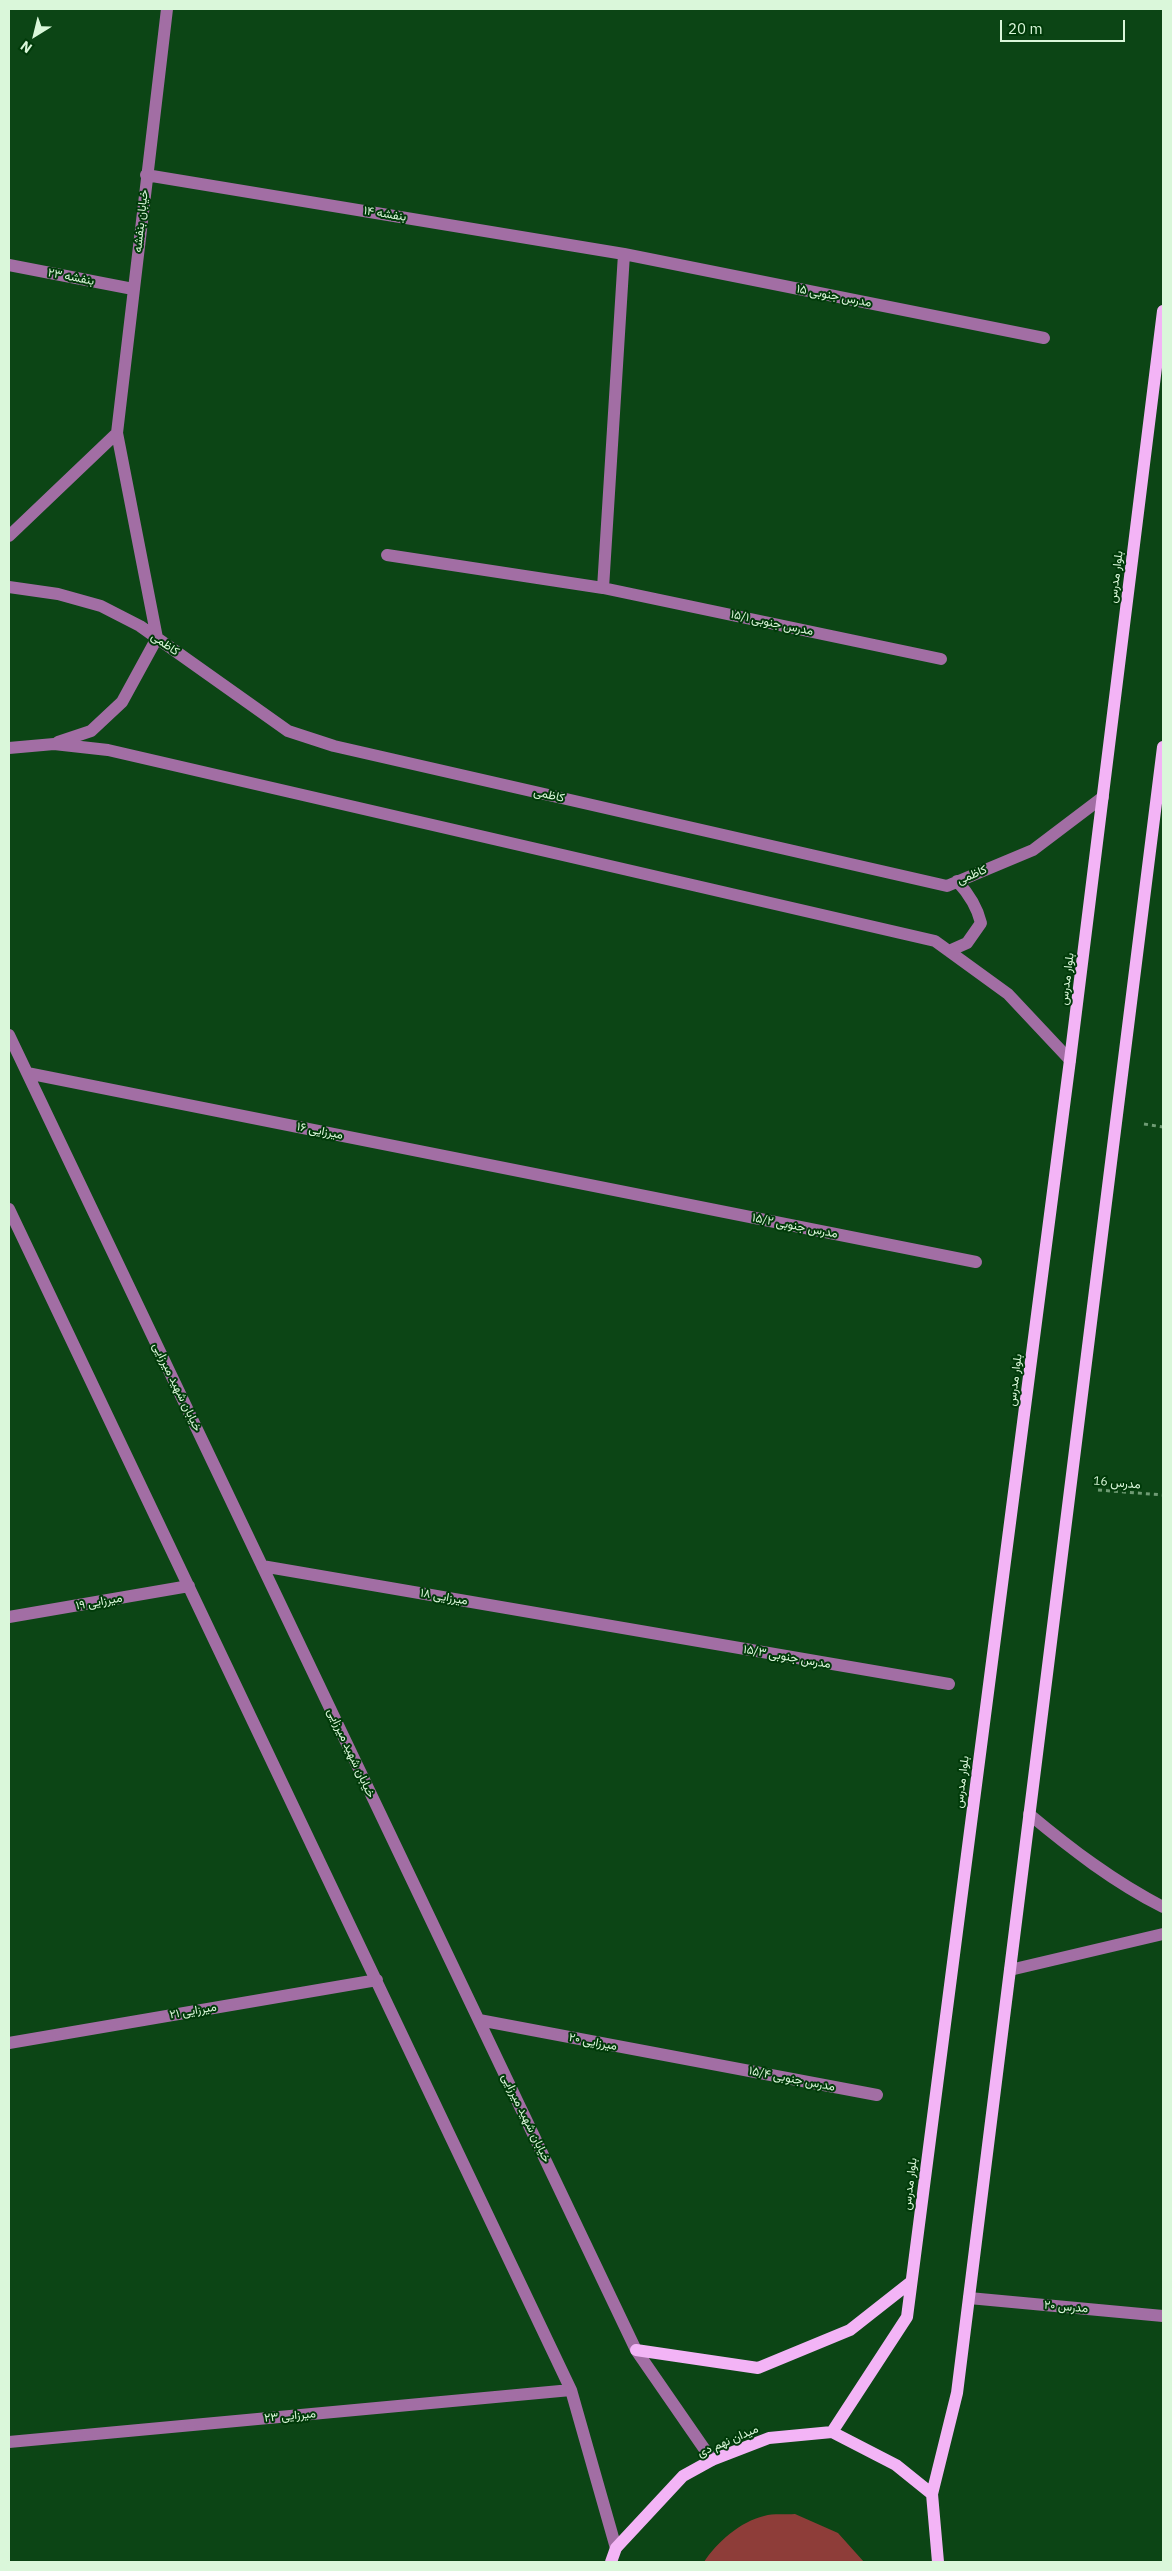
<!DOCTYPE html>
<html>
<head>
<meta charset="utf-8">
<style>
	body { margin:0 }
	#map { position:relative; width:1172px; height:2571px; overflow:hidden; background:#0c4515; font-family:"IBM Plex Sans",sans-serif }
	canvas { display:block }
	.frame { position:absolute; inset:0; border:10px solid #daf7da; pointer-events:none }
	.north { position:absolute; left:10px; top:10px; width:50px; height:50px; -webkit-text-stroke:4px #003a09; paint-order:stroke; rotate:216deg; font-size:14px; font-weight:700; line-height:20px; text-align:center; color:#daf7da }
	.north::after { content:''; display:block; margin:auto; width:18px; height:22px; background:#daf7da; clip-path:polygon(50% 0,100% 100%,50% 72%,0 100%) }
	.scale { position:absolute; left:1000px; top:20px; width:125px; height:22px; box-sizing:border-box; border:2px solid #daf7da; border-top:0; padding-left:6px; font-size:15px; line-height:18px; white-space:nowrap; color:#daf7da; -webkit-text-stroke:4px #003a09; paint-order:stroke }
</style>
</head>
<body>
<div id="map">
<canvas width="1172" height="2571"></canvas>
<div class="frame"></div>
<div class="north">N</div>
<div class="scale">20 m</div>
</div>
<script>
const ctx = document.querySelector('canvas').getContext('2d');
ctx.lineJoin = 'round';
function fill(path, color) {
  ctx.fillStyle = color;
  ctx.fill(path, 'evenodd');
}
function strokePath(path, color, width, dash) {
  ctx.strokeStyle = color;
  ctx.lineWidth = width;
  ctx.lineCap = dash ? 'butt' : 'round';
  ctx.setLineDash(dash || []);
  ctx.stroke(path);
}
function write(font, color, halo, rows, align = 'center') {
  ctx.font = font + ' "IBM Plex Sans",Vazirmatn,sans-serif';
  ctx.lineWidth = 4;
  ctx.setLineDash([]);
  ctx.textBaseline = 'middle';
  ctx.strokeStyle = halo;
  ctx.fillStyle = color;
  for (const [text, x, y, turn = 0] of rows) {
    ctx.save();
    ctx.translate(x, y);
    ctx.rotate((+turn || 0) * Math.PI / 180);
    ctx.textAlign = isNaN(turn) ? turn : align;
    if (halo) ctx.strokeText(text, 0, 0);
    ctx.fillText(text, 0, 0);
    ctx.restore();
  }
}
fill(new Path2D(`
	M795,2514L838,2533L864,2562H704C716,2543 741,2521 764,2516C774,2513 785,2515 795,2514Z`), '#8e3d39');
strokePath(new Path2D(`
	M1144,1124L1163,1127
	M1098,1490L1163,1495`), '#6f9b74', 3, [4, 4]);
strokePath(new Path2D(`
	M146,175L624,254L1044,338
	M9,265L133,289
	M9,536L117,433
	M387,555L603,588L624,254
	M9,587L58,594L101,606L140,626L288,731L334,746L947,886L1033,850L1103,797
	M603,588L941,659
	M58,742L91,731L122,702L157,638L117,433L167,9
	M9,748L54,744L108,750L935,941L1008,994L1070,1060
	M949,951L967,943L981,923C977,906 969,894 957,881
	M9,1035L636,2350L712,2460
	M27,1073L976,1262
	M9,1209L571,2390L616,2548
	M262,1566L949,1684
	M9,1617L189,1586
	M1029,1814C1071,1849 1114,1882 1163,1907
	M1010,1970L1163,1934
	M479,2020L877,2095
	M9,2043L377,1980
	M969,2298L1163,2316
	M9,2442L571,2390`), '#a26ea4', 12);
strokePath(new Path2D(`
	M636,2350L758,2368L850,2330L911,2282
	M832,2432L907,2317L1070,1060L1163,311
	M932,2494L957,2393L1163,747
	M611,2562L616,2548L683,2476L712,2460L769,2438L832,2432L896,2465L932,2494L938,2562`), '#f3b4f6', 12);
write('12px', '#daf7da', '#003a09', [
	["بنفشه ۱۴",385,214,9],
	["خیابان بنفشه",141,221,-84],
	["بنفشه ۲۳",71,277,11],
	["مدرس جنوبی ۱۵",834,296,11],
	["بلوار مدرس",1116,577,-83],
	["مدرس جنوبی ۱۵/۱",772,623,12],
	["کاظمی",165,644,35],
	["کاظمی",549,795,13],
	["کاظمی",972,875,-23],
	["بلوار مدرس",1067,979,-83],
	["میرزایی ۱۶",320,1131,11],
	["مدرس جنوبی ۱۵/۲",795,1226,11],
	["بلوار مدرس",1015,1380,-83],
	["خیابان شهید میرزایی",177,1387,64],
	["مدرس 16",1117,1483,5],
	["میرزایی ۱۸",444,1597,10],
	["میرزایی ۱۹",99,1602,-10],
	["مدرس جنوبی ۱۵/۳",787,1657,10],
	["خیابان شهید میرزایی",351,1753,65],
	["بلوار مدرس",962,1782,-83],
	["میرزایی ۲۱",193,2011,-10],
	["میرزایی ۲۰",593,2042,11],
	["مدرس جنوبی ۱۵/۴",792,2079,11],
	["خیابان شهید میرزایی",526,2118,64],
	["بلوار مدرس",910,2184,-83],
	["مدرس ۲۰",1066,2307,5],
	["میرزایی ۲۳",290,2416,-5],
	["میدان نهم دی",728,2441,-23]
]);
</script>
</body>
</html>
